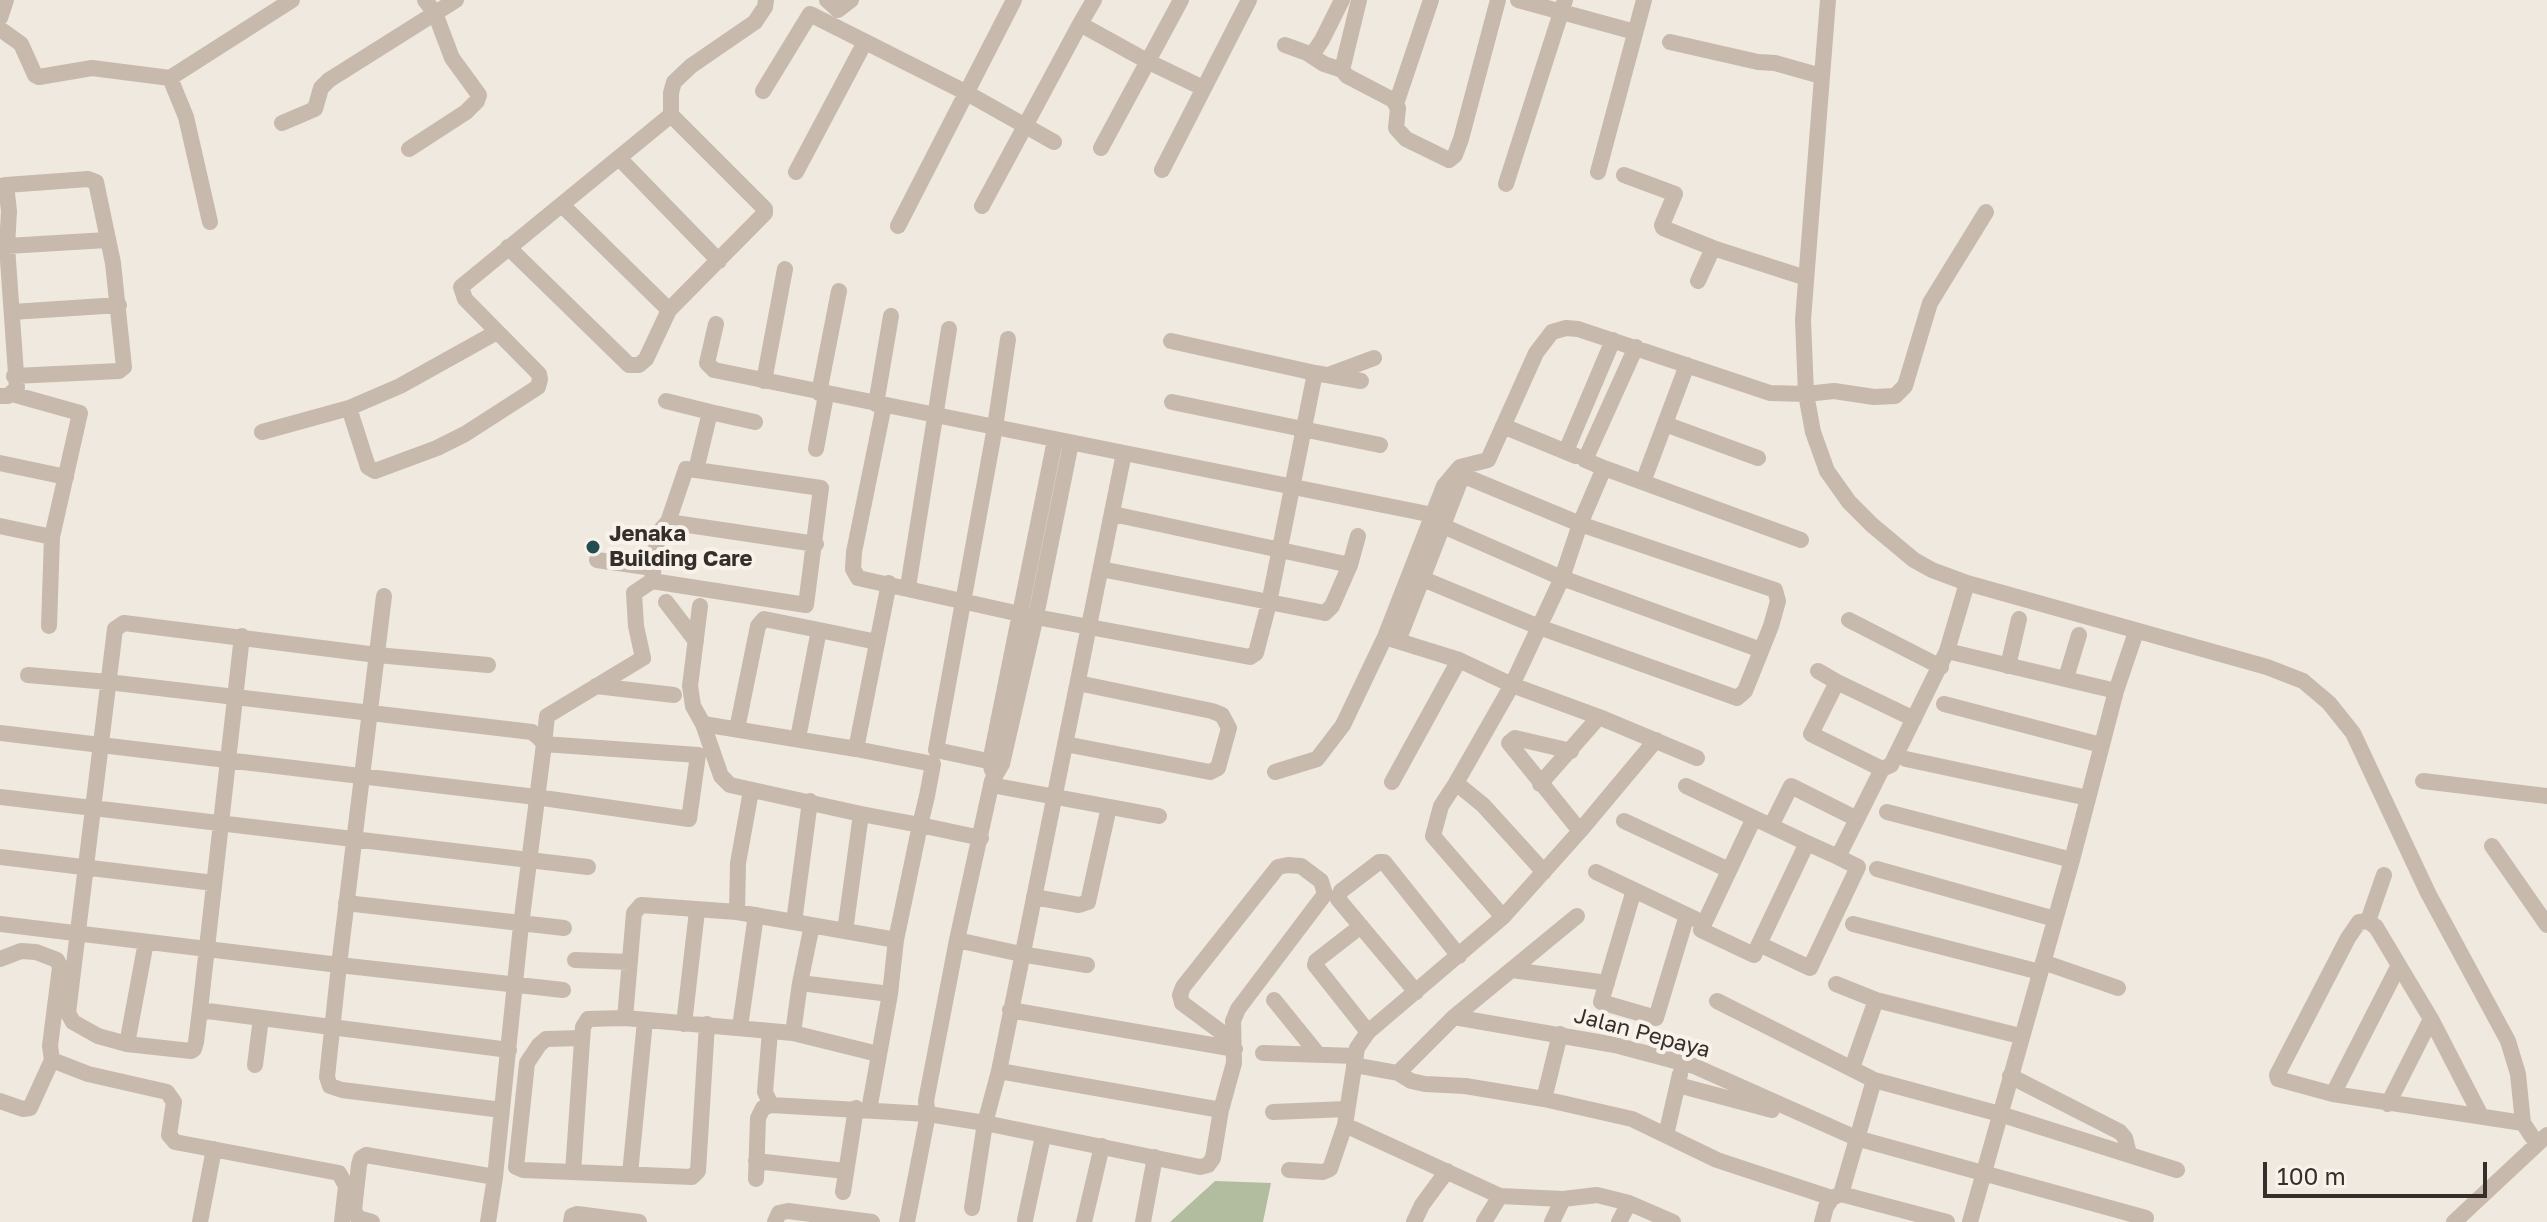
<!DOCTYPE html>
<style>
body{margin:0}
#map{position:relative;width:2547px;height:1222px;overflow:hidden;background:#f0e9df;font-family:"Golos Text",sans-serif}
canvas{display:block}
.scale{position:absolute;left:2263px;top:1162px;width:224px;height:36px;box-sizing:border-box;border:4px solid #362e2a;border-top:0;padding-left:10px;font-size:24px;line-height:28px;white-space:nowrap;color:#362e2a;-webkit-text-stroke:6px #f8f2eb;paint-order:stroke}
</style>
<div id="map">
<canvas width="2547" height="1222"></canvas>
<div class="scale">100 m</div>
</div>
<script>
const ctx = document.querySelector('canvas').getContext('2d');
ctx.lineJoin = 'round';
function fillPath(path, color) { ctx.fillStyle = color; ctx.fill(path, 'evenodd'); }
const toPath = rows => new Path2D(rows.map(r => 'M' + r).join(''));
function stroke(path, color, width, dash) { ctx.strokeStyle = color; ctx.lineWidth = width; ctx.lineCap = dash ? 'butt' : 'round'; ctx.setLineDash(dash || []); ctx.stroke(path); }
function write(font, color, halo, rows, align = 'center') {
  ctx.font = font + ' "Golos Text",sans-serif'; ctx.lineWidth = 8; ctx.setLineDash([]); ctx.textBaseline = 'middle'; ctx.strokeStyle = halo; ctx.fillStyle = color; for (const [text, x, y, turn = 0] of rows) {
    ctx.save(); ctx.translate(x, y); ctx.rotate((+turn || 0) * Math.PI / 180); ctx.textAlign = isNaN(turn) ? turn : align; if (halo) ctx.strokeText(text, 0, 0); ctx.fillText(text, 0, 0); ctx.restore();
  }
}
fillPath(toPath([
 [1215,1181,1271,1183,1263,1222,1170,1222]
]), '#b2bda0');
stroke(toPath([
 [827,0,838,10,851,0],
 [1094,0,1080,24,1147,61,1203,88],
 [1359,0,1342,70,1347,76,1393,100,1398,108,1396,128,1406,139,1449,160,1455,155,1461,139,1498,0],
 [1518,0,1635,32],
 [1828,0,1803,320,1806,394,1813,432,1827,471,1849,502,1872,525,1914,560,1932,570,1967,583,2267,667,2303,681,2329,703,2353,733,2428,893,2508,1041,2518,1074,2523,1123,2537,1144],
 [0,18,6,0],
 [0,29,21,44,35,75,39,77,92,68,170,78,186,117,210,222],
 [1670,42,1758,62,1775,63,1821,76],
 [1285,45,1307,53,1314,52,1322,40,1342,0],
 [1307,53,1324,64,1342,70],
 [170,78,292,0],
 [763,91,810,14,965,92,1054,142],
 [1396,104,1431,0],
 [282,123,315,109,321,88,329,80,456,0],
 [1101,148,1181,0],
 [409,149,466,112,477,101,479,95,452,58,435,13,425,0],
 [619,158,719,261],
 [1162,170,1249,0],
 [796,172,865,42],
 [1598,172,1644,0],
 [1624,175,1675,194,1662,225,1663,228,1713,248],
 [1506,184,1565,0],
 [6,185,88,179,96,182,113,263,124,367,119,371,14,376],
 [0,186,6,185,9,211,7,246,17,388,8,396,0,396],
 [562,205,669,310,765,213,765,209,671,115],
 [982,206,1080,24],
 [898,226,1014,0],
 [7,246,107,240],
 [508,247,629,365,639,365,646,359,669,310],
 [1698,281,1713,248,1806,278],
 [12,312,119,305],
 [716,324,707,363,714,370,995,427,936,750,1002,764],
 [1008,339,995,427,1433,515],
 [1171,341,1315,373,1361,381],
 [1331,374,1374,358],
 [764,381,785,269],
 [819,393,839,291],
 [12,394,80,413,52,537,49,626],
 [666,401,710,412],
 [1172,402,1380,445],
 [876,404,891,316],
 [884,405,854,552,853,569,858,578,1020,614,1250,657,1256,653,1269,603,1315,373],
 [349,408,400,386,497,332],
 [1665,424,1758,458],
 [1503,426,1576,456],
 [262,432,349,408,368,467,375,471,437,448,465,434,538,387,540,379,539,374,465,299,461,287,671,115,671,93,674,82,691,66,755,22,765,7,766,0],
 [816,449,826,395],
 [1566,451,1613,340],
 [0,463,66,477],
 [1604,468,1801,540],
 [1643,482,1687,365],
 [1113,514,1350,565],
 [668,522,816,544],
 [0,526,52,537],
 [1443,526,1562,578,1761,650],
 [597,560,653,568],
 [1101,569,1325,613,1332,606,1350,565,1358,536],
 [1423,579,1539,627,1737,698,1745,691,1771,626,1778,601,1775,590,1580,524,1462,475],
 [652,581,806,605,821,488,696,470],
 [1967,583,1947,651,2116,691],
 [908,587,949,329],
 [384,596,339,965,563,990],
 [666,602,696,641],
 [700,606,690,686,693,706,703,724,856,749,889,583],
 [1849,620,1941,667],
 [819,630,877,642],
 [242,636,200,1010,509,1050],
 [1385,637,1459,660,1512,685,1599,717,1697,758],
 [1398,641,1466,466],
 [2008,666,2019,619],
 [1818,671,1837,682],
 [28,675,108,682,532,732,539,738,544,744,521,925,495,1177,488,1222],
 [2066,678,2079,635],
 [596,686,674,695],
 [1944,704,2101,745],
 [703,724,721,776,730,785,861,814],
 [737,729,758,626,764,619,819,630,798,738],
 [0,733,536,797,689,819,698,755,544,744,547,716,643,658,636,626,634,593,652,581,658,533,668,522,686,469,696,470,710,412,755,422],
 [1656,740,1580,831,1503,917,1368,1032,1357,1048,1345,1125,1500,1196,1563,1199,1597,1195,1629,1203,1673,1222],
 [1065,744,1210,772,1218,768,1229,728,1222,715,1212,711,1078,683],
 [856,749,933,764,927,796,920,825,896,940,845,931,861,814,920,825,981,838],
 [1571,751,1515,738,1509,743,1580,831],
 [1906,759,2088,798],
 [1882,769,1811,734,1837,682,1914,719],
 [992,770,990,762,1055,440],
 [1275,772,1317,759,1343,725,1385,637,1444,486,1460,467,1488,460,1536,353,1552,332,1566,328,1578,329,1770,393,1806,394,1834,391,1874,397,1895,396,1905,386,1930,303,1986,212],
 [2423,781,2547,796],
 [1392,782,1459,660],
 [1456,783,1512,685,1562,578,1580,524,1604,468,1585,460,1636,347],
 [1540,784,1599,717],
 [991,785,1159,816],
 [1686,786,1754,818,1807,843,1838,857,1858,867,1810,968,1759,944,1807,843],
 [0,797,588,867],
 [1887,812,2072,860],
 [1754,818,1701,930,1754,955,1759,944],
 [1624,821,1729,870],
 [1771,826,1791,786,1857,819],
 [2492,846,2547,925],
 [0,857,214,883],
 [1838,857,1882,769,1891,765,1947,651],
 [1877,869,2055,919],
 [1596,872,1695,919],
 [1634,890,1601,1002,1656,1018,1687,915],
 [1034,897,1079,905,1088,902,1109,807],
 [346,903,564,928],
 [737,912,738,863,751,791],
 [1577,916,1454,1017,1398,1073,1411,1081,1425,1084,1465,1086,1544,1099,1632,1119,1717,1160,1832,1198],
 [1503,917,1433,836,1441,806,1456,783,1483,805,1544,872],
 [2368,921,2384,875],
 [794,922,810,801],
 [0,924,339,965,327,1077,330,1086,342,1090,502,1110],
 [1853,924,2040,972],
 [1361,926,1316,961,1315,965,1368,1032],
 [957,940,1021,954,1087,965],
 [0,959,21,951,36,952,57,960,60,967,50,1046,52,1060,88,1074,167,1092,174,1102,169,1135,175,1142,339,1173,346,1186,342,1222],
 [575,960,630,962],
 [2043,962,2118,988],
 [1512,970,1607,983],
 [800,983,812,925],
 [1836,984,1876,1000,2020,1036],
 [1416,992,1338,899,1341,891,1379,862,1384,862,1459,956],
 [1274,1000,1317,1053],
 [1717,1001,1874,1080],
 [200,1010,196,1042,194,1049,191,1051,127,1044,98,1036,73,1022,68,1013,115,629,124,623,377,655,488,665],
 [1010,1010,1235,1049],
 [1454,1017,1615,1045,1694,1066,1856,1138,2146,1218],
 [625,1018,634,913,641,905,737,912,845,931],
 [684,1024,697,911],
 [740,1027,756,915],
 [770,1031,765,1092,771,1105],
 [793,1033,878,1054],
 [582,1038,546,1039,539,1045,527,1063,516,1167,523,1170,692,1177,698,1171,707,1024],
 [127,1044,146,942],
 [1263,1053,1356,1056],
 [255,1065,261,1018],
 [1354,1065,1398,1073],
 [1852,1068,1876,1000],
 [999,1071,1221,1110],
 [2010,1076,2120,1132,2125,1138,2129,1154],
 [1678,1085,1772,1110],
 [2333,1094,2398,967],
 [1544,1099,1560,1034],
 [0,1101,23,1109,30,1108,52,1060],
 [2388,1104,2431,1019],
 [869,1110,890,994],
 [1273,1112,1347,1109],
 [2480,1114,2431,1019,2376,927,2368,921,2359,922,2348,938,2277,1075,2278,1079,2333,1094,2523,1123],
 [1666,1135,1680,1074],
 [756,1161,845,1171],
 [1289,1170,1323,1172,1330,1169,1345,1125],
 [573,1172,583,1027,588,1019,625,1018,793,1033,800,983,890,994,896,940],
 [630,1174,645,1021],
 [756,1179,758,1118,763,1108,771,1105,928,1114,985,1123,1200,1167,1208,1165,1213,1158,1221,1110,1234,1063,1233,1021,1238,1009,1325,894,1321,881,1301,866,1288,865,1278,867,1183,987,1180,995,1182,1003,1232,1040],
 [843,1192,856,1108],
 [1841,1194,1947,1222],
 [972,1208,985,1123,999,1071,1124,453],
 [1025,1220,1043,1136],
 [200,1222,214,1149],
 [372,1222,358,1218,354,1210,359,1165,361,1158,366,1155,495,1177],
 [571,1222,572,1216,577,1214,639,1222],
 [775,1222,779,1213,788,1211,872,1222],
 [907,1222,928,1114,926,1101,957,940,992,781,1002,764,1036,616,1071,443],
 [1084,1222,1102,1146],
 [1143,1222,1155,1157],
 [1414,1222,1422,1205,1447,1171],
 [1484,1222,1500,1196],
 [1552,1222,1563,1199],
 [1619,1222,1629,1203],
 [1822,1222,1826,1207,1832,1198,1841,1194,1874,1080,2000,1114,2177,1170],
 [1970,1222,2072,860,2116,691,2136,632],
 [2454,1222,2547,1135]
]), '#c7b9ac', 16);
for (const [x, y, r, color] of [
 [593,547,8,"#244d52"]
]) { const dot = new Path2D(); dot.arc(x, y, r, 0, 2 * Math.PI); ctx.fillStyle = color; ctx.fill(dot); stroke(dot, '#f8f2eb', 3); }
write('bold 22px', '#362e2a', '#f8f2eb', [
 ["Jenaka",609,534],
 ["Building Care",609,559]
], 'left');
write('22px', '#362e2a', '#f8f2eb', [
 ["Jalan Pepaya",1642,1033,15]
]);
</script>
